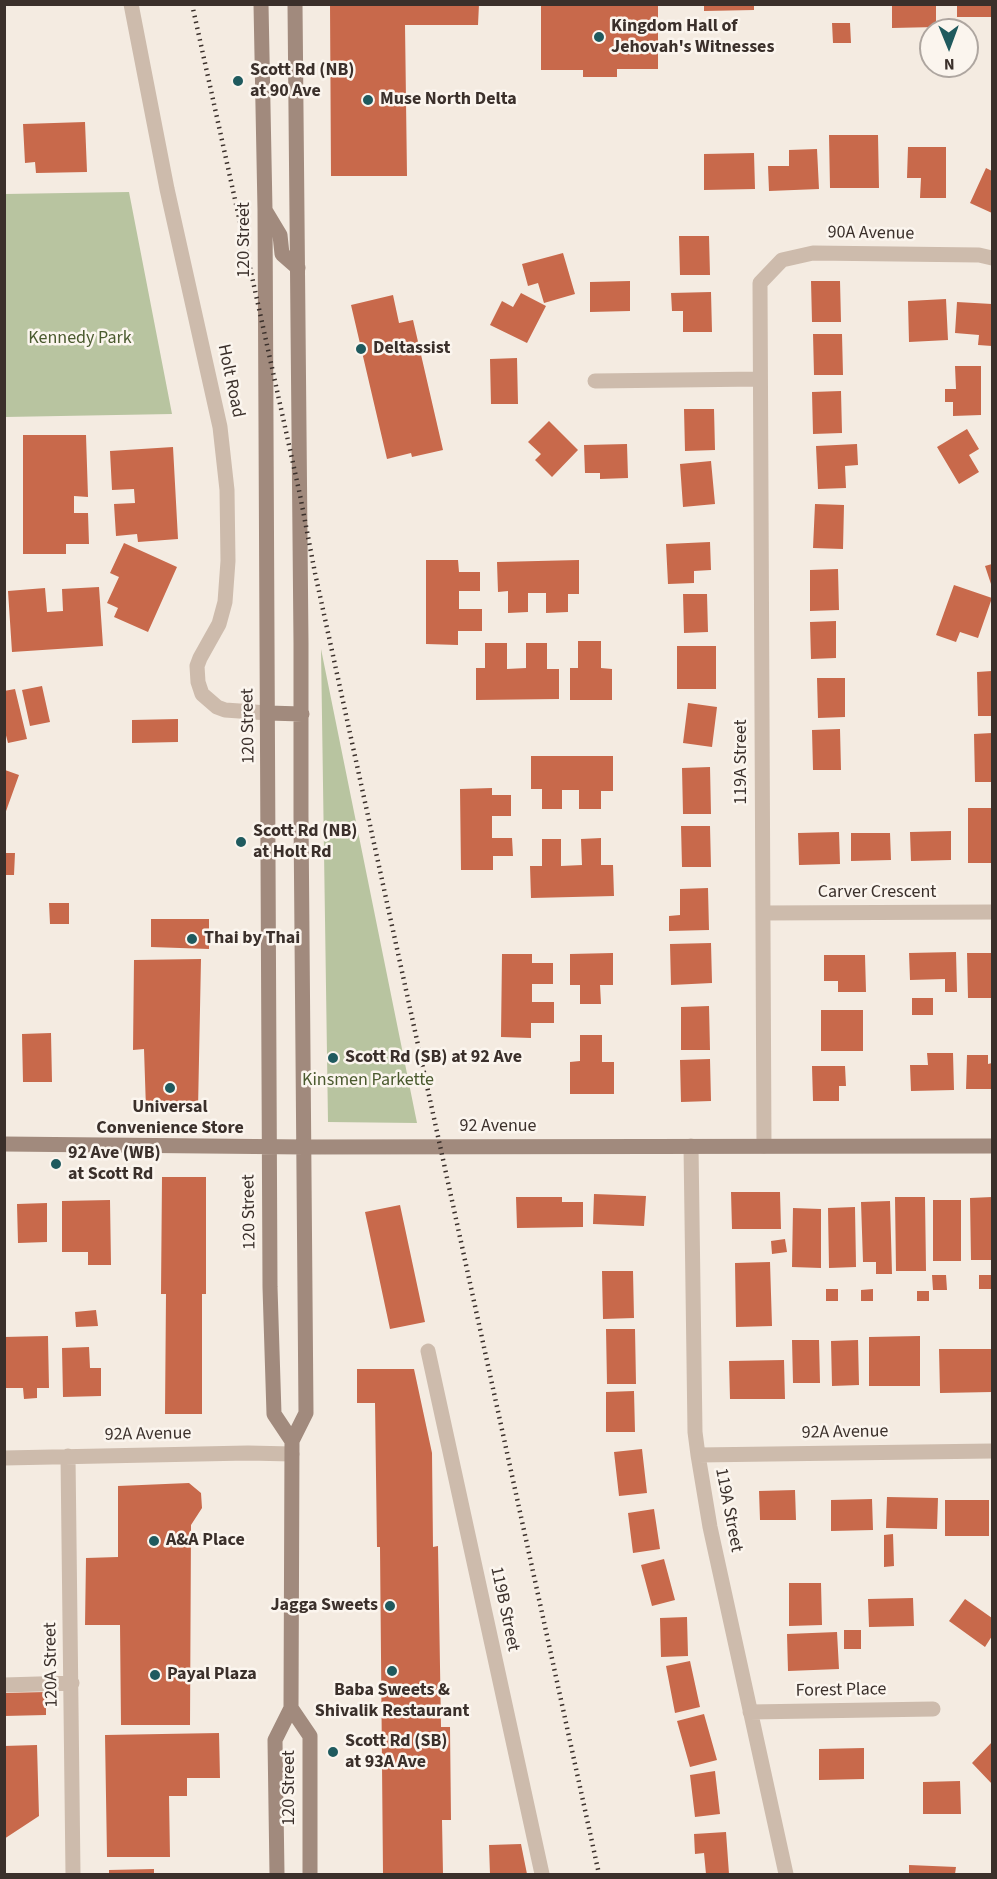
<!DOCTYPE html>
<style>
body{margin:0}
#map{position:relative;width:997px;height:1879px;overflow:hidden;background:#f4ebe1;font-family:"Source Sans 3",sans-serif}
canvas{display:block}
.frame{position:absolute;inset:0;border:6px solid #3b302b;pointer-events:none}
.north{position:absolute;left:919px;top:18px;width:60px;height:60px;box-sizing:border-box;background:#fbf5ee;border:2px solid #aea6a0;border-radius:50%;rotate:179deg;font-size:16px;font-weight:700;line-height:24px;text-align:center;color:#3b302b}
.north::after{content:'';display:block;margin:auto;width:21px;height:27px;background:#1f5a5e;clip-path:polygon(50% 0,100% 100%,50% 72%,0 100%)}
</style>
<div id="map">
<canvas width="997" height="1879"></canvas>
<div class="frame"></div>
<div class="north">N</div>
</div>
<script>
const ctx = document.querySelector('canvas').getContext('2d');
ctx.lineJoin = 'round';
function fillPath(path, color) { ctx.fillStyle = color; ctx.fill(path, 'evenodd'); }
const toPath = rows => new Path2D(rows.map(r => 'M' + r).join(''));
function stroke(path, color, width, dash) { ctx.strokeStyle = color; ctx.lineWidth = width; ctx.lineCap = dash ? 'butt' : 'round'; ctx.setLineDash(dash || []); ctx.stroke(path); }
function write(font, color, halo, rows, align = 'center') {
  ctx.font = font + ' "Source Sans 3",sans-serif'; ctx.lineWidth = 5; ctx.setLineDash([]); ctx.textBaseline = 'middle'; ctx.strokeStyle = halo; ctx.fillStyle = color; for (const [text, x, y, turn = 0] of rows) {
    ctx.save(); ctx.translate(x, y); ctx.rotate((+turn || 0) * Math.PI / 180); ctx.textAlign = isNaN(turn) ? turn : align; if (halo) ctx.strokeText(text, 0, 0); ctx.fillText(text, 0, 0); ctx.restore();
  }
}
fillPath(toPath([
 [129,192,172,414,5,417,5,194],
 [321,649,417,1123,328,1122]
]), '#b8c4a0');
fillPath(toPath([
 [330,4,479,4,478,25,405,25,407,176,331,176],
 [541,4,658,4,658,69,617,69,617,77,583,77,583,70,541,70],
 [704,4,754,4,754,10,704,11],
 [892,4,936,4,936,27,892,28],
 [957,4,992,4,992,17,957,17],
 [832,23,850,23,851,43,833,43],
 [85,122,87,172,36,173,35,162,25,163,23,124],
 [829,135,878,135,879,188,830,188],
 [908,147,946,147,946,198,920,198,921,178,907,178],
 [817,149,819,189,769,191,768,166,789,166,789,150],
 [754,153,755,189,704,190,704,154],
 [986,168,992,171,992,213,970,203],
 [679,236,709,236,710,275,680,275],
 [563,253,575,294,544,303,538,283,528,286,522,264],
 [630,281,630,311,590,312,590,282],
 [811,281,840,281,841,322,812,322],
 [711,292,712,332,683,332,683,311,672,311,671,293],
 [521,293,546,306,527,343,490,325,502,301,513,307],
 [393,295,399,323,413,320,443,450,412,457,411,453,387,459,351,305],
 [946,299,948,340,909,342,908,301],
 [957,302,992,304,992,346,978,345,979,335,955,333],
 [813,334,842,334,843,375,814,375],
 [517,358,518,404,491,404,490,359],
 [955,366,981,366,981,415,953,416,953,402,945,402,945,389,956,389],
 [841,391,842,433,813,434,812,392],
 [684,409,714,409,715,450,685,451],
 [549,421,578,450,552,477,535,460,541,454,528,442],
 [967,429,979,449,969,455,979,472,959,484,937,447],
 [23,435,86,435,88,497,74,496,74,513,88,513,89,544,66,544,66,554,23,554],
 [627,444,628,478,600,479,600,473,585,473,584,445],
 [857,444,858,465,845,466,846,488,818,489,816,446],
 [173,447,178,539,138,542,137,534,116,536,114,504,135,503,134,489,112,490,110,451],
 [711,461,715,504,683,507,680,464],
 [815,504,844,505,843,549,813,548],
 [710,542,711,570,694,571,694,583,668,584,666,544],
 [124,543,177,567,148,632,114,617,118,608,107,603,119,577,110,573],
 [426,560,458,560,459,572,480,572,480,591,459,591,459,609,482,609,482,631,458,631,458,645,426,644],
 [579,560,579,594,568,594,568,612,546,613,546,593,528,593,528,612,508,613,508,591,498,592,497,562],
 [992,564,992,587,985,566],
 [838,569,839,610,810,611,810,570],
 [954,585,992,598,978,638,960,632,956,642,936,635],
 [99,587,103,646,12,652,8,591,45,588,47,612,63,611,62,589],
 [683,594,707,594,708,632,684,633],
 [836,621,836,658,811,659,810,622],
 [578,641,601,641,601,668,612,669,612,700,570,700,570,668,578,668],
 [485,643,507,643,507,669,526,668,526,643,547,643,547,669,559,669,559,699,476,700,476,668,485,668],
 [677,646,716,646,716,689,677,689],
 [992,671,992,716,978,716,977,672],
 [817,678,845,678,845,717,818,718],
 [42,686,50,722,30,726,22,690],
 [15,689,27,739,8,743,4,728,4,691],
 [688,703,717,707,712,747,683,743],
 [178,719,178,742,132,743,132,720],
 [840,729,841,770,813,770,812,730],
 [992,733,992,782,975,782,974,734],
 [531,756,613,756,613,791,601,791,601,809,579,809,579,790,562,790,562,809,542,809,542,789,531,789],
 [710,767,711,814,683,814,682,768],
 [5,770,19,775,5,814],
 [492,788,492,795,511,795,511,816,492,816,492,838,512,838,513,856,493,856,493,870,461,870,460,789],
 [968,808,992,808,992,863,968,863],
 [681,826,710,826,711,867,682,867],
 [951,831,951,860,911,861,910,832],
 [839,832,840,864,799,865,798,833],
 [851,833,890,833,891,860,851,861],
 [601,838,601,865,613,865,614,896,531,898,530,866,542,866,542,839,561,839,561,866,582,865,581,839],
 [4,853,15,853,14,875,4,875],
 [708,888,709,930,669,931,669,916,680,915,680,889],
 [49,903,69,903,69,924,50,924],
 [151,919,209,919,209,949,151,947],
 [711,943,712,983,671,985,670,944],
 [956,952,957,992,945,992,945,979,910,980,909,953],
 [613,953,613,985,600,985,601,1004,580,1004,580,985,570,985,570,954],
 [967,953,992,953,991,998,968,998],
 [502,954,532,954,532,963,553,963,553,984,532,984,532,1002,554,1002,554,1023,531,1023,531,1038,501,1037],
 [824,955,865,955,866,992,838,992,838,981,824,981],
 [201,959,198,1109,146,1109,144,1049,133,1050,134,960],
 [912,998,933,998,933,1015,912,1015],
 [709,1006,710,1050,681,1050,681,1007],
 [821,1010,863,1010,863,1051,821,1051],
 [51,1033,52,1082,23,1082,22,1034],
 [580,1035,602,1035,602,1062,614,1062,614,1094,570,1094,570,1062,580,1061],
 [927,1053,953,1053,954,1090,911,1091,910,1065,928,1065],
 [967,1055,988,1055,988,1064,992,1063,992,1089,966,1089],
 [710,1059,711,1101,681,1102,680,1060],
 [812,1066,845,1066,846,1086,839,1086,839,1101,813,1101],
 [162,1177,206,1177,206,1294,202,1294,202,1414,165,1414,166,1294,161,1294],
 [731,1192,780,1192,781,1229,732,1229],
 [594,1194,646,1196,644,1226,593,1224],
 [516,1197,562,1197,562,1202,583,1202,583,1227,517,1228],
 [895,1197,925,1197,926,1271,896,1271],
 [992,1197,992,1260,971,1260,970,1198],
 [110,1200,111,1265,88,1265,88,1252,62,1252,62,1201],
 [933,1200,961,1200,961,1261,933,1261],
 [890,1201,892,1274,876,1274,876,1262,863,1262,861,1202],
 [47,1203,47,1242,18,1243,17,1204],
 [400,1205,425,1322,390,1329,365,1212],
 [855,1207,856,1267,829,1268,828,1208],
 [793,1208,821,1209,821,1268,792,1267],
 [785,1239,787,1252,772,1254,771,1241],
 [770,1262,772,1326,736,1327,735,1263],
 [602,1271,633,1271,634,1318,603,1319],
 [932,1275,946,1275,947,1290,933,1290],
 [979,1275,992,1275,992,1289,979,1289],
 [826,1289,838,1289,838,1301,826,1301],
 [873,1289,873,1301,861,1301,861,1290],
 [917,1291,929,1291,929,1301,917,1301],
 [96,1310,98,1326,76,1327,75,1312],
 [606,1329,635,1329,636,1384,607,1384],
 [48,1336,49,1388,37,1388,37,1398,24,1399,23,1388,4,1388,4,1337],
 [920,1336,920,1386,869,1386,869,1337],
 [792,1340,819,1340,820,1383,793,1383],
 [858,1340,859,1385,832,1386,831,1341],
 [89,1347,90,1368,101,1368,101,1396,63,1397,62,1348],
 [939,1349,992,1349,992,1392,940,1393],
 [784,1360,785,1399,730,1399,729,1361],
 [357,1369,414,1369,432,1453,433,1547,438,1546,441,1727,450,1727,451,1820,442,1820,443,1874,383,1874,380,1547,377,1547,375,1403,357,1403],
 [634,1391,635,1432,606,1432,606,1392],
 [642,1449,647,1493,619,1496,614,1452],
 [189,1483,201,1493,202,1508,191,1525,190,1725,121,1725,120,1625,85,1625,86,1558,118,1557,118,1486],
 [795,1490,796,1520,760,1520,759,1491],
 [887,1497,938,1498,937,1529,886,1528],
 [872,1499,873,1530,831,1531,831,1500],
 [945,1500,989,1500,989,1536,945,1536],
 [654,1509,660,1549,633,1553,628,1513],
 [893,1534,894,1566,884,1567,884,1535],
 [664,1559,675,1600,652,1606,641,1565],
 [789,1583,821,1583,822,1625,789,1626],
 [913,1598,914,1626,869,1627,868,1599],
 [965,1599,992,1618,992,1636,985,1647,949,1621],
 [687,1617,688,1656,661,1657,660,1618],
 [844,1630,861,1630,861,1649,844,1649],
 [837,1632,839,1669,788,1671,787,1634],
 [690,1661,700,1707,675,1713,666,1666],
 [46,1692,46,1715,4,1716,4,1693],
 [704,1714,717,1760,690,1767,677,1721],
 [219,1733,220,1778,187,1778,187,1796,169,1796,170,1857,107,1857,105,1735],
 [992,1742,992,1784,972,1763],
 [37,1745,39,1816,4,1839,4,1746],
 [864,1748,864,1779,819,1780,819,1749],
 [715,1771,720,1814,695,1817,690,1775],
 [960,1781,961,1814,923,1814,923,1782],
 [726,1832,729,1874,706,1874,704,1853,695,1854,694,1834],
 [521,1844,527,1874,490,1874,489,1845],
 [909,1865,956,1867,955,1874,909,1874],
 [154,1869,154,1874,109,1874,109,1870]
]), '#c8694b');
stroke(toPath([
 [131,4,167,189,220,427,227,490,228,561,225,602,219,624,200,658,197,666,198,682,202,694,217,707,225,710,268,713],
 [595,381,760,379],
 [763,913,992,912],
 [691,1146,695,1432,698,1455,710,1527,786,1874],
 [764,1146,760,283,782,260,813,253,979,255,992,258],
 [428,1351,542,1874],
 [698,1455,992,1451],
 [68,1456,73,1874],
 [4,1458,248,1453,292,1454],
 [4,1685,72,1683],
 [750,1712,933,1709]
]), '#cdbbac', 15);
stroke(toPath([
 [261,4,265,210,270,1287,274,1414,292,1441],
 [265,210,280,235,282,254,298,268],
 [268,713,302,714],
 [4,1144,305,1147,992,1146],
 [291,1708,310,1736,310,1874],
 [277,1874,275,1740,291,1708,292,1441,306,1413,301,817,301,643,295,4]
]), '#a18a7d', 15);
stroke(toPath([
 [192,4,300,495,315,573,599,1874]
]), '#3b302b', 4.5, [1.5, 4.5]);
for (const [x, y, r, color] of [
 [599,37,6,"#1f5a5e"],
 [238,81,6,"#1f5a5e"],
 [368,100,6,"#1f5a5e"],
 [361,349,6,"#1f5a5e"],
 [241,842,6,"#1f5a5e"],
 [192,939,6,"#1f5a5e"],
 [333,1058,6,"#1f5a5e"],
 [170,1088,6,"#1f5a5e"],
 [56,1164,6,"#1f5a5e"],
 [154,1541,6,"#1f5a5e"],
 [390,1606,6,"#1f5a5e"],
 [392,1671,6,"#1f5a5e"],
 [155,1675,6,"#1f5a5e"],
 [333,1752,6,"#1f5a5e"]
]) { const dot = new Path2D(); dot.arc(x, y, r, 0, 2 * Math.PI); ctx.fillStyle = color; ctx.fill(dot); stroke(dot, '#fbf5ee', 2); }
write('bold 18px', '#3b302b', '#fbf5ee', [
 ["Kingdom Hall of",611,27],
 ["Jehovah's Witnesses",611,48],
 ["Scott Rd (NB)",250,71],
 ["at 90 Ave",250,92],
 ["Muse North Delta",380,100],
 ["Deltassist",373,349],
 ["Scott Rd (NB)",253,832],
 ["at Holt Rd",253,853],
 ["Thai by Thai",204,939],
 ["Scott Rd (SB) at 92 Ave",345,1058],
 ["Universal",170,1108,"center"],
 ["Convenience Store",170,1129,"center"],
 ["92 Ave (WB)",68,1154],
 ["at Scott Rd",68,1175],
 ["A&A Place",166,1541],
 ["Jagga Sweets",378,1606,"right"],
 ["Payal Plaza",167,1675],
 ["Baba Sweets &",392,1691,"center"],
 ["Shivalik Restaurant",392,1712,"center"],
 ["Scott Rd (SB)",345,1742],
 ["at 93A Ave",345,1763]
], 'left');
write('18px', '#3b302b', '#fbf5ee', [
 ["90A Avenue",871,234,1],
 ["120 Street",245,240,-90],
 ["Holt Road",230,381,78],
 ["120 Street",249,726,-91],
 ["119A Street",742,762,-90],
 ["Carver Crescent",877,893],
 ["92 Avenue",498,1127],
 ["120 Street",250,1212,-91],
 ["92A Avenue",845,1433,-1],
 ["92A Avenue",148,1435,-1],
 ["119A Street",728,1510,79],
 ["119B Street",504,1609,78],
 ["120A Street",52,1665,-91],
 ["Forest Place",841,1691,-1],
 ["120 Street",290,1788,-90]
]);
write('18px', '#4a5a2e', '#fbf5ee', [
 ["Kennedy Park",80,339],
 ["Kinsmen Parkette",368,1081]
]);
</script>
